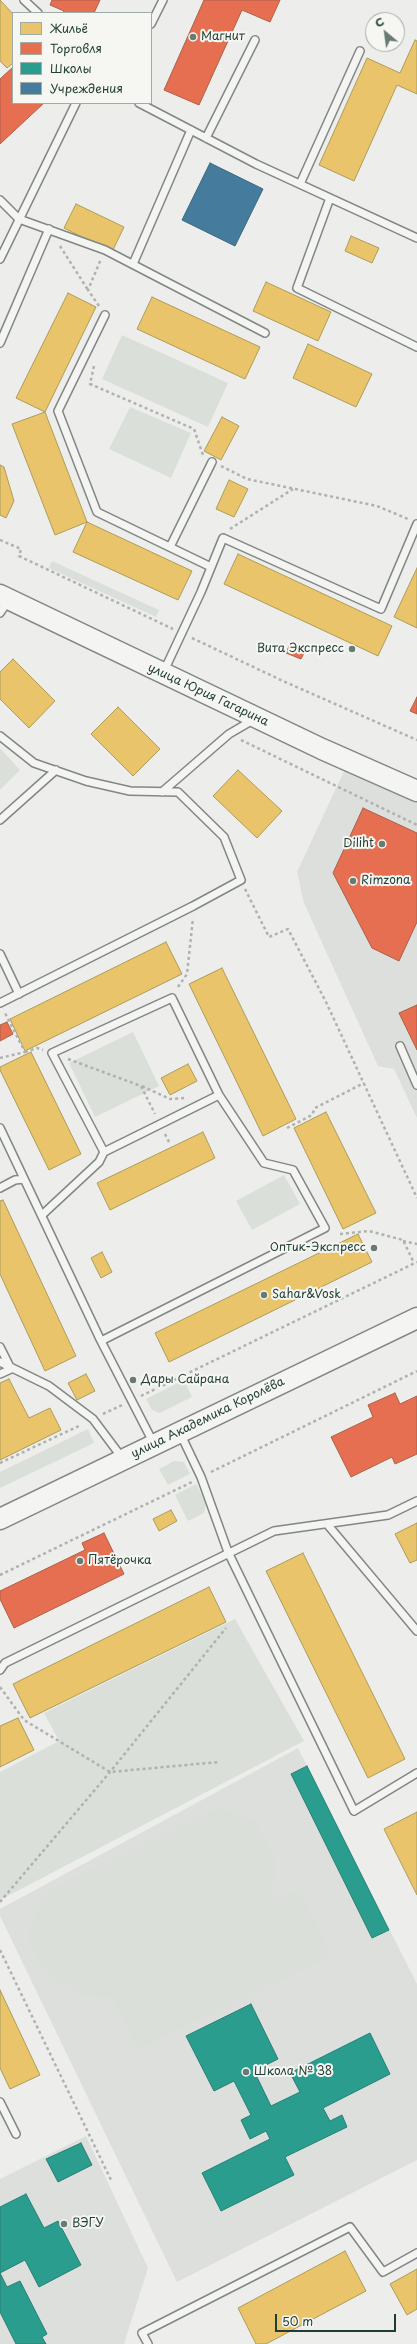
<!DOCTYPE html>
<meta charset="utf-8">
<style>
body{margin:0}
#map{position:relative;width:417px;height:2344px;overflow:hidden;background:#edeeeb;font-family:"Playpen Sans",sans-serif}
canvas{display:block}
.legend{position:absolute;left:12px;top:12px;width:140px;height:92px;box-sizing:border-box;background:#f6f6f2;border:1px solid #a0aca6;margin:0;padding:5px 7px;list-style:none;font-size:12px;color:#1f3d34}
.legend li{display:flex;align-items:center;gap:8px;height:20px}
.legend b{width:20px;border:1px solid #a0aca6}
.north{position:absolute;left:365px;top:12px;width:40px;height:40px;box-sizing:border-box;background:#f6f6f2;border:1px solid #a0aca6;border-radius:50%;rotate:331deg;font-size:11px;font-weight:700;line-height:16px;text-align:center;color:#1f3d34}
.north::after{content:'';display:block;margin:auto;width:14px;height:18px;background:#677b74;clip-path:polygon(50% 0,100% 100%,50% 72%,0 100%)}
.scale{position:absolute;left:275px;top:2314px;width:121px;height:18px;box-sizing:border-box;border:2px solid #1f3d34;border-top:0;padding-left:5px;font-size:12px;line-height:14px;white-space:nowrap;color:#1f3d34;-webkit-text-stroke:3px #f6f6f2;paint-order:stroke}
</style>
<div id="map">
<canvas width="417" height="2344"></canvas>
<ul class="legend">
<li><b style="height:11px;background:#e9c46a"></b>Жильё</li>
<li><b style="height:11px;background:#e76f51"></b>Торговля</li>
<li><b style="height:11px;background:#2a9d8f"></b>Школы</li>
<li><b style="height:11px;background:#457b9d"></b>Учреждения</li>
</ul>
<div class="north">С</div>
<div class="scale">50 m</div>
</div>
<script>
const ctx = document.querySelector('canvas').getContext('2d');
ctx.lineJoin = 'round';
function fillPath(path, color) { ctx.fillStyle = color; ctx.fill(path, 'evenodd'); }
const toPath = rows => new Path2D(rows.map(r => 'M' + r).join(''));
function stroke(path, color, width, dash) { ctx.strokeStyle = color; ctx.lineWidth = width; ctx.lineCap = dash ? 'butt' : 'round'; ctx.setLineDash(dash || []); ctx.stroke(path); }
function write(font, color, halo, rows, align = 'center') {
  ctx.font = font + ' "Playpen Sans",sans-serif'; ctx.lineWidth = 4; ctx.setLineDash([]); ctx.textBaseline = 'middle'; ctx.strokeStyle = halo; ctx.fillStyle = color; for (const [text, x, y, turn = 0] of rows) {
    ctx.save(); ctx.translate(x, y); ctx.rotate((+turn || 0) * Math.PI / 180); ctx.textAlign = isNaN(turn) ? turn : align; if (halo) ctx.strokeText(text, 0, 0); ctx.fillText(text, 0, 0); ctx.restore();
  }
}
fillPath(toPath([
 [345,769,417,803,417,1118,394,1069,378,1066,304,903,297,872],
 [298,1748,417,1984,417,2160,177,2282,0,1916,0,1909],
 [86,2136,148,2268,124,2344,0,2344,0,2179]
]), '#dcdfdb');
fillPath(toPath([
 [122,335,228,383,208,427,102,379],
 [130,407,191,433,171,478,109,449],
 [52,561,159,610,156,617,49,568],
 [0,748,20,770,0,790],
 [133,1032,159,1086,95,1117,69,1063],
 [284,1175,300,1204,252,1230,236,1201],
 [184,1380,192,1397,160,1413,152,1410,146,1399],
 [88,1429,94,1443,0,1488,0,1472],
 [174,1461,184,1462,190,1474,168,1485,159,1469],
 [196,1484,206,1503,204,1513,188,1521,175,1495],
 [235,1619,304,1741,0,1900,0,1772,59,1741,44,1713],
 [219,1808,254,1821,275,1860,272,1901,298,1890,333,1955,137,2049,111,1997,80,1994,48,1974,28,1939,44,1893]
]), '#dadfda');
const homes = toPath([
 [0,0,13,14,13,63,7,68,0,61,0,0],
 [415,40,417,41,417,94,397,85,354,181,319,165,367,58,400,73,415,40],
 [76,204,124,227,112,252,64,228,76,204],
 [351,236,379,248,372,263,345,251,351,236],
 [266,282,331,312,318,341,253,311,266,282],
 [68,293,96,307,45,412,16,398,68,293],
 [152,297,260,347,245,379,137,329,152,297],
 [308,344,372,374,356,407,293,378,308,344],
 [45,412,87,522,55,535,12,424,45,412],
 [222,417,239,426,221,460,204,451,222,417],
 [0,465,4,467,14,501,6,518,0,515,0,465],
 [229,480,248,489,234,517,216,509,229,480],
 [87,522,192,571,178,600,73,552,87,522],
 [238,554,392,626,378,656,224,584,238,554],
 [417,568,417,628,394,617,417,568],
 [13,659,55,701,29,728,0,699,0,672,13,659],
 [118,707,160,749,133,776,91,734,118,707],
 [238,770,282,811,257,838,213,796,238,770],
 [166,942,182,974,25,1051,10,1019,166,942],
 [222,968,296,1119,263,1136,189,984,222,968],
 [31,1052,81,1154,49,1170,0,1070,0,1067,31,1052],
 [188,1064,197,1081,170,1095,161,1078,188,1064],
 [326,1112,376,1213,343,1229,294,1128,326,1112],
 [203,1132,215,1158,110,1210,97,1183,203,1132],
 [3,1200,76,1356,45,1371,0,1274,0,1201,3,1200],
 [358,1234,372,1262,169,1362,155,1333,358,1234],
 [102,1252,112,1272,101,1278,91,1258,102,1252],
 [86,1374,95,1391,77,1400,68,1383,86,1374],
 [9,1379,29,1418,50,1408,61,1430,0,1460,0,1383,9,1379],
 [171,1510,177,1521,159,1531,153,1519,171,1510],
 [417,1523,417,1560,410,1563,395,1534,417,1523],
 [303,1553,405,1759,368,1778,266,1571,303,1553],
 [209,1587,226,1622,30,1718,13,1684,209,1587],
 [18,1718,34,1750,0,1767,0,1726,18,1718],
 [417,1812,417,1895,384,1829,417,1812],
 [0,1990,40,2075,10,2089,0,2068,0,1990],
 [345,2251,366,2291,266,2344,256,2344,238,2308,345,2251],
 [417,2269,417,2309,407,2315,390,2284,417,2269]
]);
fillPath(homes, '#e9c46a');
stroke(homes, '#ac9c5a', 1);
const shops = toPath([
 [52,0,100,0,94,13,63,13,64,11,50,5,52,0],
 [204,0,280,0,270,22,242,10,199,105,164,90,204,0],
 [13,67,13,103,44,103,0,144,0,79,13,67],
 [290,644,305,651,301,659,286,653,290,644],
 [417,697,417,714,410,711,417,697],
 [363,808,417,833,417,922,399,961,372,948,333,873,363,808],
 [417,1005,417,1050,399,1013,417,1005],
 [7,1022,13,1034,0,1041,0,1025,7,1022],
 [395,1393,400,1404,417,1396,417,1454,395,1464,392,1457,351,1477,331,1437,373,1417,368,1405,395,1393],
 [104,1533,124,1574,14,1628,0,1599,0,1591,85,1550,82,1543,104,1533]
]);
fillPath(shops, '#e76f51');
stroke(shops, '#ab6048', 1);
const schools = toPath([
 [307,1766,389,1930,372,1938,291,1774,307,1766],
 [251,2004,278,2059,254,2071,271,2106,300,2092,290,2073,370,2033,390,2074,323,2108,330,2121,342,2115,347,2127,285,2157,294,2175,221,2211,202,2173,270,2139,266,2131,250,2139,241,2120,251,2115,234,2081,214,2091,186,2036,251,2004],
 [81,2143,92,2165,58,2182,46,2159,81,2143],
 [26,2194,44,2228,58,2221,81,2265,39,2287,25,2260,0,2273,7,2287,20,2281,47,2334,42,2337,46,2344,16,2344,0,2312,0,2207,26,2194]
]);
fillPath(schools, '#2a9d8f');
stroke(schools, '#278074', 1);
const public = toPath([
 [210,163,263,189,235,246,182,220,210,163]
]);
fillPath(public, '#457b9d');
stroke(public, '#3a687e', 1);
const lane = toPath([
 [24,0,38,13],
 [151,24,163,0],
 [139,103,256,164,417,238],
 [206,138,255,40],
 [300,184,360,51],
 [330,198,297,288,417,347],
 [0,200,19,219,105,250,265,333],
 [0,259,76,103],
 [133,264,191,130],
 [105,315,58,411,97,512,211,567],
 [0,343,49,229],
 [170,547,212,462],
 [0,613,8,601],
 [164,671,201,592,223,538,381,609,417,524],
 [0,736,34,763,86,781,130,791,178,792,224,837,241,880,193,906,0,1003],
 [162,792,229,734,253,720],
 [0,820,56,770],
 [0,954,19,994],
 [400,1046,417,1085],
 [0,1128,101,1341,154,1444],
 [104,1152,52,1053,172,998,219,1095],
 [0,1188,15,1180,24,1179],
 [42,1215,99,1162,104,1152,219,1095,264,1163,293,1170,325,1228,101,1341],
 [0,1347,11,1369,0,1374],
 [0,1362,49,1386,93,1419,123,1459],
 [180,1433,201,1477,228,1552,354,1811,417,1773],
 [327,1524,417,1631],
 [0,1670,5,1663,274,1531,388,1515,417,1501],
 [0,2102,16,2134],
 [148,2344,142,2333,350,2227,383,2272,417,2253]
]);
const secondary = toPath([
 [0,595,322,749,417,791],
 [0,1519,417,1318]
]);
stroke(lane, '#818784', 10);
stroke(secondary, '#818784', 23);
stroke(toPath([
 [60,246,88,290],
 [99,306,88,290,101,259],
 [94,366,90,384,194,429,203,455],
 [221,466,247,479,377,506,408,519],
 [230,529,293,489],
 [0,540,21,549,19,556,173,629],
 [192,638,283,681,417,740],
 [241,740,417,825],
 [245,889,269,937,288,929,326,1002,417,1198],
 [178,987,187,974,193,918],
 [25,1052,37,1048,43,1050],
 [0,1058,25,1052,5,1013],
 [68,1059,141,1086,155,1114],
 [142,1086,170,1099,186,1098],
 [287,1128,312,1115,315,1108,364,1083],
 [165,1134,169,1142],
 [340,1234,369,1231,403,1240,414,1263],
 [403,1241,417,1244],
 [141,1396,417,1262],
 [103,1414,122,1405],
 [0,1463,81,1425],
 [211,1472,417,1371],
 [0,1575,192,1482],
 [0,1687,24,1720,110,1772,219,1762],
 [0,1902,110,1772,226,1628],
 [0,1950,112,2182]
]), '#afb2b0', 2.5, [3, 3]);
stroke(lane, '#f4f4f2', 7);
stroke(secondary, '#f4f4f2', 20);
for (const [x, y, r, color] of [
 [193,37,4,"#677b74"],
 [352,649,4,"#677b74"],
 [382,844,4,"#677b74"],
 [353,881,4,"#677b74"],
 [374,1248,4,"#677b74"],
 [264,1295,4,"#677b74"],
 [133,1380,4,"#677b74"],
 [80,1561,4,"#677b74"],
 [246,2072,4,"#677b74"],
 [64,2224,4,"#677b74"]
]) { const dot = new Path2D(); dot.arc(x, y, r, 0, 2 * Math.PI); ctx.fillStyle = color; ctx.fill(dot); stroke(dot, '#f6f6f2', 1.5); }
write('12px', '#1f3d34', '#f6f6f2', [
 ["Магнит",201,37],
 ["Вита Экспресс",344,649,"right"],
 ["Diliht",374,844,"right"],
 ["Rimzona",361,881],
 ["Оптик-Экспресс",366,1248,"right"],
 ["Sahar&Vosk",272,1295],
 ["Дары Сайрана",141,1380],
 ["Пятёрочка",88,1561],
 ["Школа № 38",254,2072],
 ["ВЭГУ",72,2224]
], 'left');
write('12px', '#1f3d34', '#f6f6f2', [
 ["улица Юрия Гагарина",208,695,25],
 ["улица Академика Королёва",208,1418,-26]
]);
</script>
